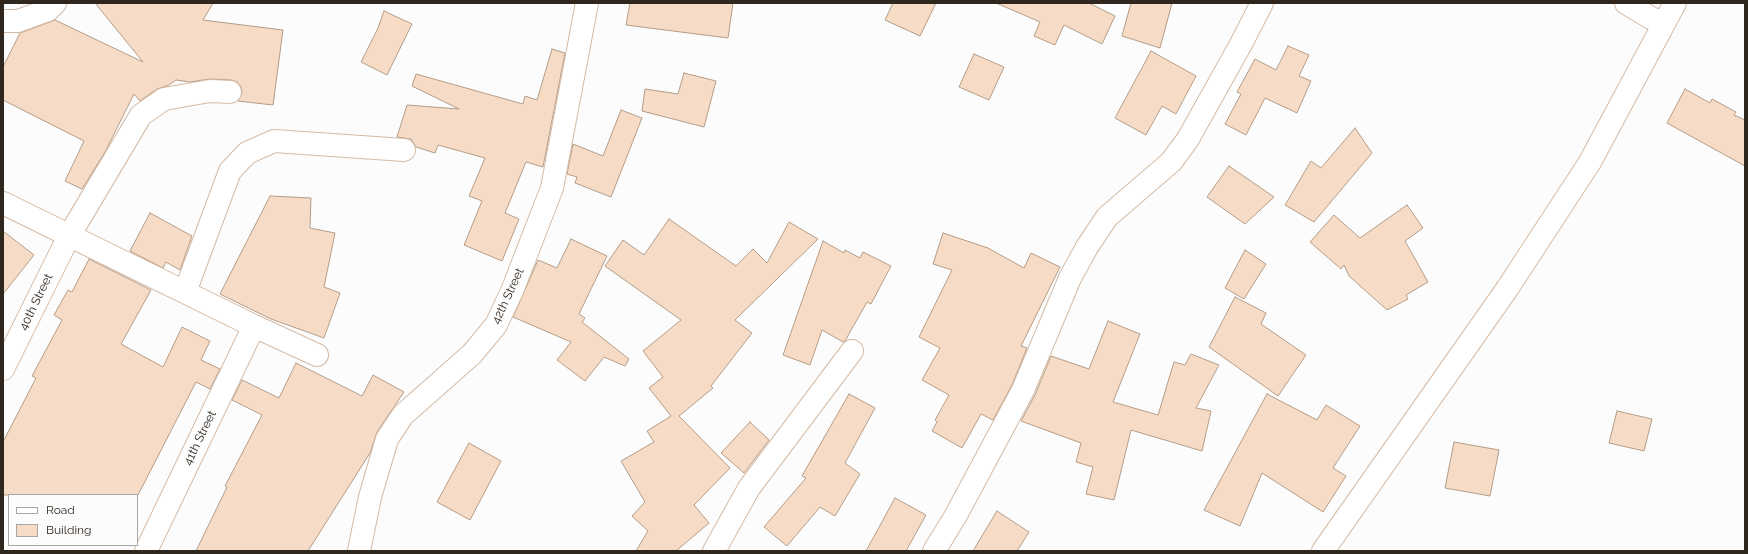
<!DOCTYPE html>
<style>
body{margin:0}
#map{position:relative;width:1748px;height:554px;overflow:hidden;background:#fcfcfc;font-family:Raleway,sans-serif}
canvas{display:block}
.frame{position:absolute;inset:0;border:4px solid #2f261e;pointer-events:none}
.legend{position:absolute;left:8px;top:494px;width:130px;height:52px;box-sizing:border-box;background:#fcfcfc;border:1px solid #aaa6a3;margin:0;padding:5px 7px;list-style:none;font-size:12px;color:#2f261e}
.legend li{display:flex;align-items:center;gap:8px;height:20px}
.legend b{width:20px;border:1px solid #aaa6a3}
</style>
<div id="map">
<canvas width="1748" height="554"></canvas>
<div class="frame"></div>
<ul class="legend">
<li><b style="height:5px;background:#fff"></b>Road</li>
<li><b style="height:11px;background:#f6dcc6"></b>Building</li>
</ul>
</div>
<script>
const ctx = document.querySelector('canvas').getContext('2d');
ctx.lineJoin = 'round';
function fillPath(path, color) { ctx.fillStyle = color; ctx.fill(path, 'evenodd'); }
const toPath = rows => new Path2D(rows.map(r => 'M' + r).join(''));
function stroke(path, color, width, dash) { ctx.strokeStyle = color; ctx.lineWidth = width; ctx.lineCap = dash ? 'butt' : 'round'; ctx.setLineDash(dash || []); ctx.stroke(path); }
function write(font, color, halo, rows, align = 'center') {
  ctx.font = font + ' Raleway,sans-serif'; ctx.lineWidth = 3; ctx.setLineDash([]); ctx.textBaseline = 'middle'; ctx.strokeStyle = halo; ctx.fillStyle = color; for (const [text, x, y, turn = 0] of rows) {
    ctx.save(); ctx.translate(x, y); ctx.rotate((+turn || 0) * Math.PI / 180); ctx.textAlign = isNaN(turn) ? turn : align; if (halo) ctx.strokeText(text, 0, 0); ctx.fillText(text, 0, 0); ctx.restore();
  }
}
const building = toPath([
 [95,3,213,3,203,20,283,30,273,105,238,101,242,93,241,87,237,82,231,80,210,79,190,82,176,80,169,85,157,89,140,101,134,94,105,152,82,189,65,181,84,141,3,100,3,67,20,33,55,20,143,62,95,3],
 [630,3,733,3,728,38,626,25,630,3],
 [893,3,936,3,920,36,885,20,893,3],
 [996,3,1089,3,1115,16,1102,44,1064,25,1055,45,1034,36,1040,22,996,3],
 [1131,3,1172,3,1160,48,1122,36,1131,3],
 [384,11,412,24,387,75,361,62,378,28,384,11],
 [1288,46,1309,55,1299,76,1311,81,1297,113,1265,98,1246,135,1225,124,1241,94,1237,92,1255,59,1276,70,1288,46],
 [552,49,565,53,543,167,526,162,505,213,519,219,502,261,464,245,482,201,469,196,485,158,438,145,435,153,416,147,411,139,397,137,407,105,459,109,412,86,416,74,523,104,525,96,537,100,552,49],
 [1151,51,1196,76,1176,114,1162,106,1146,135,1115,118,1151,51],
 [974,54,1004,67,989,100,959,87,974,54],
 [684,73,716,81,704,127,642,111,645,89,678,94,684,73],
 [1685,89,1710,103,1712,99,1736,112,1734,115,1745,120,1745,166,1667,123,1685,89],
 [621,110,642,118,611,197,575,183,577,177,567,174,573,144,603,156,621,110],
 [1355,128,1372,153,1314,222,1285,205,1311,161,1321,168,1355,128],
 [1229,166,1274,197,1245,224,1207,197,1229,166],
 [270,196,311,198,310,228,335,233,324,287,340,293,324,338,271,319,220,294,270,196],
 [1407,205,1423,228,1405,241,1428,282,1406,295,1408,299,1387,310,1349,276,1344,265,1341,269,1310,242,1334,215,1360,238,1407,205],
 [150,213,192,236,180,270,166,262,163,268,130,251,150,213],
 [669,219,736,266,753,249,767,263,789,222,818,239,735,320,752,333,711,386,713,388,679,416,730,468,694,505,709,523,676,551,636,551,648,531,632,516,645,502,621,461,654,442,647,431,671,416,649,388,663,377,643,351,681,320,605,266,623,240,644,255,669,219],
 [3,231,34,255,3,294,3,231],
 [943,233,988,248,1024,268,1031,253,1060,267,1021,346,1027,348,1012,385,993,420,981,414,962,448,932,431,937,422,935,420,949,395,922,380,940,348,919,337,952,270,933,264,943,233],
 [571,239,607,256,579,314,585,318,582,322,629,359,625,366,604,357,585,381,557,360,571,342,513,317,538,260,557,268,571,239],
 [823,241,844,253,845,250,860,258,863,252,891,266,871,304,867,302,845,341,843,342,822,330,810,365,783,355,823,241],
 [1245,250,1266,264,1244,299,1225,288,1245,250],
 [89,259,151,290,121,344,163,367,182,327,210,341,201,360,220,369,210,389,196,382,138,495,3,495,3,442,36,378,32,376,62,320,54,315,68,290,72,292,89,259],
 [1235,297,1266,313,1261,324,1306,355,1278,396,1209,347,1235,297],
 [1108,321,1140,334,1113,402,1158,415,1174,362,1185,365,1191,354,1219,365,1196,408,1211,411,1202,451,1131,430,1114,500,1086,494,1093,467,1076,462,1081,443,1021,421,1035,395,1051,356,1089,369,1108,321],
 [296,363,362,396,373,375,404,392,377,432,370,453,308,551,196,551,227,487,225,486,262,415,232,400,242,380,279,398,296,363],
 [849,394,875,408,845,463,860,474,835,516,820,507,787,546,764,527,806,478,802,476,849,394],
 [1267,394,1317,420,1326,405,1360,426,1333,468,1346,476,1323,512,1262,473,1240,526,1204,510,1267,394],
 [1617,411,1652,419,1644,451,1609,443,1617,411],
 [750,422,769,440,744,473,721,453,750,422],
 [1454,442,1499,450,1490,496,1445,488,1454,442],
 [469,443,501,461,470,520,437,502,469,443],
 [895,498,926,515,906,551,866,551,895,498],
 [997,511,1029,532,1017,551,973,551,997,511]
]);
fillPath(building, '#f6dcc6');
stroke(building, '#b49c87', 1);
const minor = toPath([
 [1626,3,1651,18,1664,23],
 [3,21,18,21,48,10,55,3],
 [3,203,254,326,317,355],
 [185,292,230,171,247,153,274,141,404,150],
 [3,369,69,236,141,115,164,99,210,91,230,92],
 [146,551,254,326],
 [359,551,370,497,387,439,403,415,472,354,496,325,512,291,552,188,587,3],
 [714,551,749,488,852,351],
 [934,551,955,517,1023,390,1070,278,1087,247,1107,217,1171,162,1188,139,1241,44,1262,3],
 [1323,551,1507,289,1590,162,1675,3]
]);
stroke(minor, '#d4bba6', 24);
stroke(minor, '#fff', 22);
write('12px', '#2f261e', '#fcfcfc', [
 ["42th Street",508,296,-65],
 ["40th Street",36,302,-64],
 ["41th Street",200,438,-64]
]);
</script>
